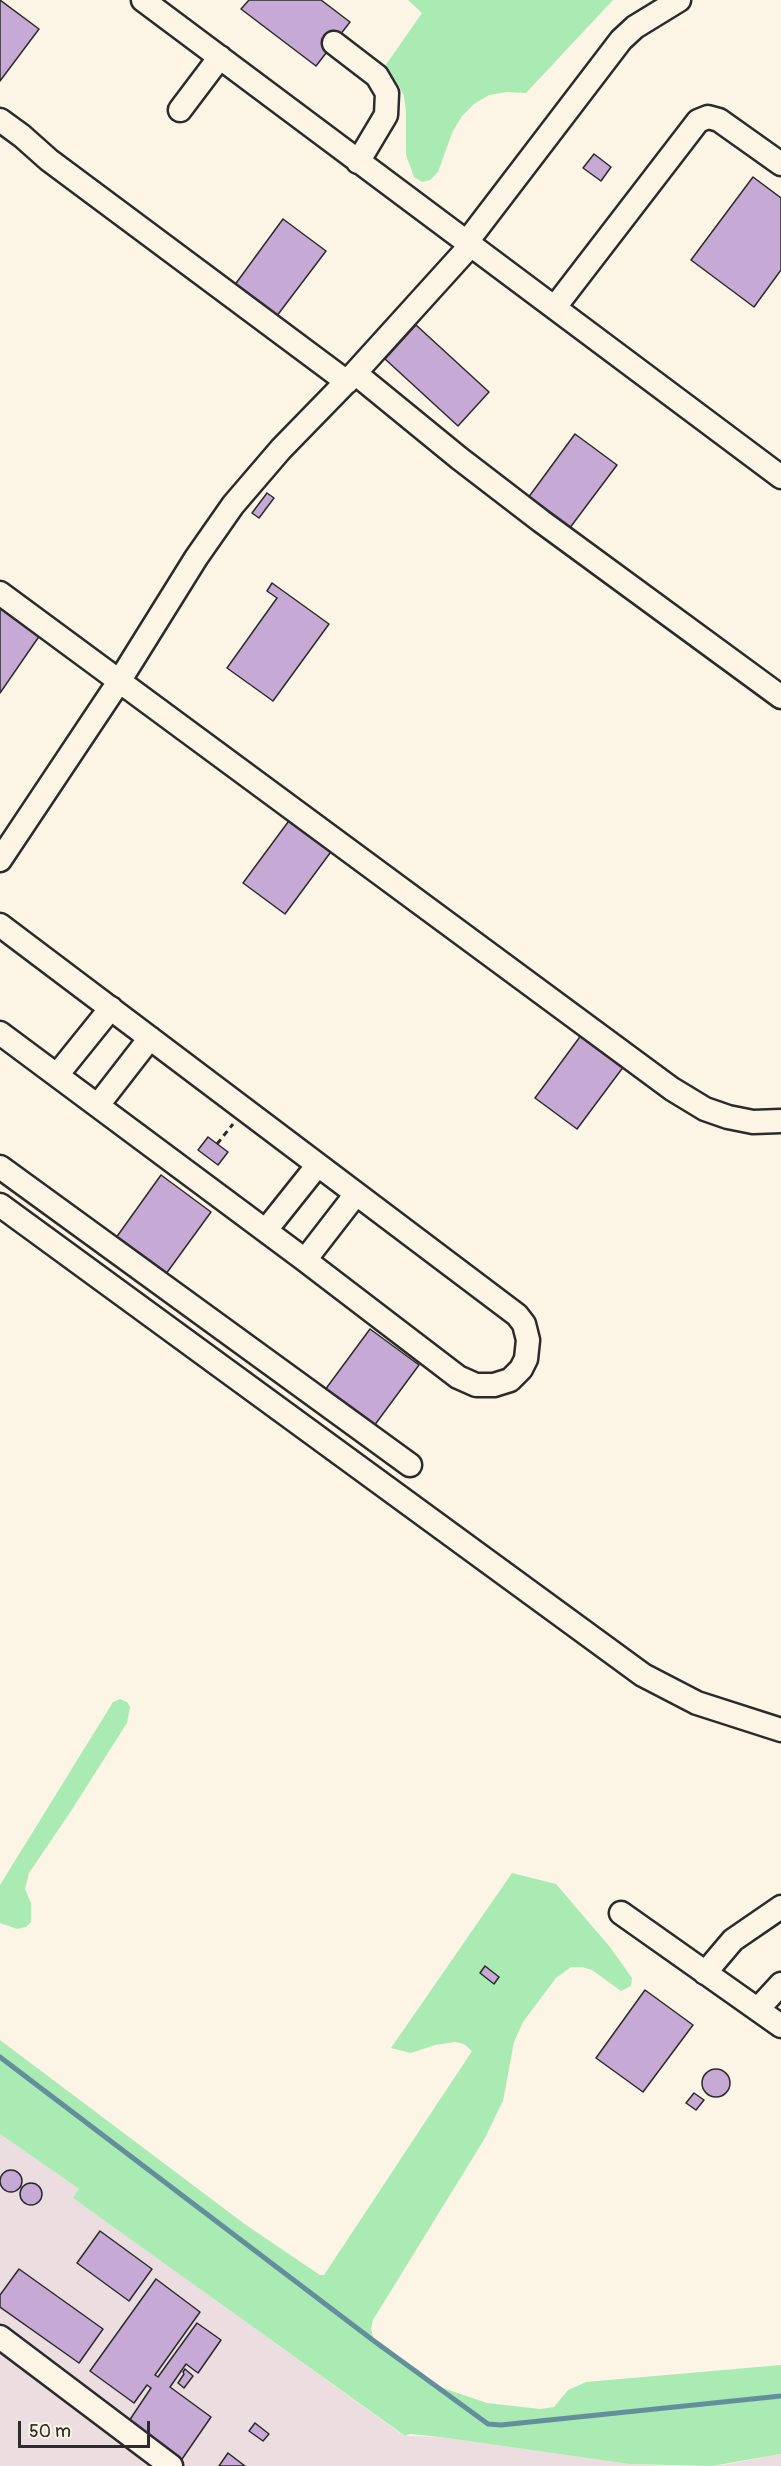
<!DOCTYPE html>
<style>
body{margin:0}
#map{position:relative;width:781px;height:2466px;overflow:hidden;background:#fcf5e5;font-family:Pangolin,sans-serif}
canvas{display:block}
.scale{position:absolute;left:18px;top:2421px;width:132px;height:27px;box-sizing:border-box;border:3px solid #2b2b2b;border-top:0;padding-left:8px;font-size:18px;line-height:21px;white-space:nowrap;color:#2b2b2b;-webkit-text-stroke:4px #fcf5e5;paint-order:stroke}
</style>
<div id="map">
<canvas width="781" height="2466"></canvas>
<div class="scale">50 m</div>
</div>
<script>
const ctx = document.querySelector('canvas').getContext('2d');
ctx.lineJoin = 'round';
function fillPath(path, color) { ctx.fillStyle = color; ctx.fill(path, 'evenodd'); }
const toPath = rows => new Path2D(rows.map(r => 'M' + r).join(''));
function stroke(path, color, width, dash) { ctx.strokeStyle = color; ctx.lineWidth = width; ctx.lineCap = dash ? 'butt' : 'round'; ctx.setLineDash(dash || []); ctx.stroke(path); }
fillPath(toPath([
 [0,2134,79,2189,74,2198,404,2436,440,2437,629,2464,668,2466,0,2466],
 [781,2454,781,2466,712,2466,729,2464]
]), '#ecdee0');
fillPath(toPath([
 [408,0,613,0,526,93,507,92,489,95,474,104,462,116,452,133,438,172,430,180,422,182,414,177,406,155,406,113,404,96,398,84,385,66,422,13],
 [120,1699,127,1702,130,1707,127,1723,71,1811,29,1873,25,1889,31,1903,31,1922,26,1927,17,1929,0,1923,0,1885,113,1702],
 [512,1873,556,1884,610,1947,632,1978,631,1986,621,1991,592,1970,582,1967,571,1967,556,1978,523,2022,514,2042,503,2101,497,2113,485,2138,373,2320,371,2329,374,2341,434,2385,487,2403,540,2409,554,2407,568,2390,586,2382,781,2365,781,2454,712,2466,629,2464,440,2437,410,2434,405,2436,73,2198,79,2189,0,2134,0,2040,246,2225,320,2275,324,2275,472,2051,464,2044,455,2042,435,2045,411,2053,391,2048]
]), '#aaebb4');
stroke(toPath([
 [0,2057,374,2341,488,2424,501,2425,781,2396]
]), '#638f9d', 5);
const building = toPath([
 [0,0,39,29,0,81,0,0],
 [249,0,321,0,350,22,316,66,241,9,249,0],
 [594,154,611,167,601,181,583,168,594,154],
 [753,177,781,198,781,270,754,307,691,260,753,177],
 [283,219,326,251,276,317,234,286,283,219],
 [416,325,489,392,458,426,385,359,416,325],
 [575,434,617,465,569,529,528,498,575,434],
 [267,493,274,498,259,518,252,513,267,493],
 [272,583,329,624,273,701,227,668,277,598,267,591,272,583],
 [0,607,40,635,0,693,0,607],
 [291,818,333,849,285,914,243,883,291,818],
 [582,1034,624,1066,577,1129,535,1098,582,1034],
 [208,1137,228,1152,218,1165,198,1150,208,1137],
 [161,1175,211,1212,163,1278,113,1242,161,1175],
 [370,1329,419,1365,371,1430,322,1394,370,1329],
 [485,1966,499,1977,494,1984,480,1973,485,1966],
 [645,1990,693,2025,643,2092,596,2058,645,1990],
 '702 2083a14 14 0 1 1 28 0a14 14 0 1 1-28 0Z',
 [694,2093,704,2100,696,2110,686,2103,694,2093],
 '0 2181a11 11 0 1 1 22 0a11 11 0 1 1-22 0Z',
 '20 2194a11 11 0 1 1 22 0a11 11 0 1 1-22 0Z',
 [100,2231,152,2269,129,2301,77,2263,100,2231],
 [19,2269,103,2329,79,2363,0,2307,0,2295,19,2269],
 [156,2279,200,2312,155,2375,158,2377,197,2323,221,2340,198,2373,186,2364,170,2387,211,2417,180,2462,127,2424,151,2388,147,2385,134,2403,90,2371,156,2279],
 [185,2369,193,2376,184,2388,178,2383,184,2374,183,2372,185,2369],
 [255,2423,269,2434,263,2441,249,2431,255,2423],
 [228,2453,245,2466,219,2466,228,2453]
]);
fillPath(building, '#c7a9d6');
stroke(building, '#2b2b2b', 1.5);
const minor = toPath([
 [143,0,781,477],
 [334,43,377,76,387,93,386,115,358,162],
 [180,110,220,57],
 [0,120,22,136,49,160,347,382],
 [466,243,621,40,635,27,679,0],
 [555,307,698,121,708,117,719,120,781,164],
 [355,373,459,458,541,521,781,697],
 [0,593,672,1089,705,1109,728,1117,753,1122,781,1121],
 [0,860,120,680,196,558,233,505,281,449,355,373,470,246],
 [0,925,517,1315,524,1324,528,1340,526,1359,521,1369,510,1380,494,1385,476,1385,458,1377,305,1260,0,1033],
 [57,1075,111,1008],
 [98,1105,150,1038],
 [0,1167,410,1465],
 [0,1205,643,1675,697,1703,781,1730],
 [266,1230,317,1166],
 [305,1260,356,1194],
 [621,1913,781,2026],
 [705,1973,733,1940,781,1907],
 [758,2009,781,1984],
 [0,2337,171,2466]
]);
stroke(minor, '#2b2b2b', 27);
stroke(toPath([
 [217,1144,233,1124]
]), '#2b2b2b', 3, [6, 4.5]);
stroke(minor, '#fcf5e5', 22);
</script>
